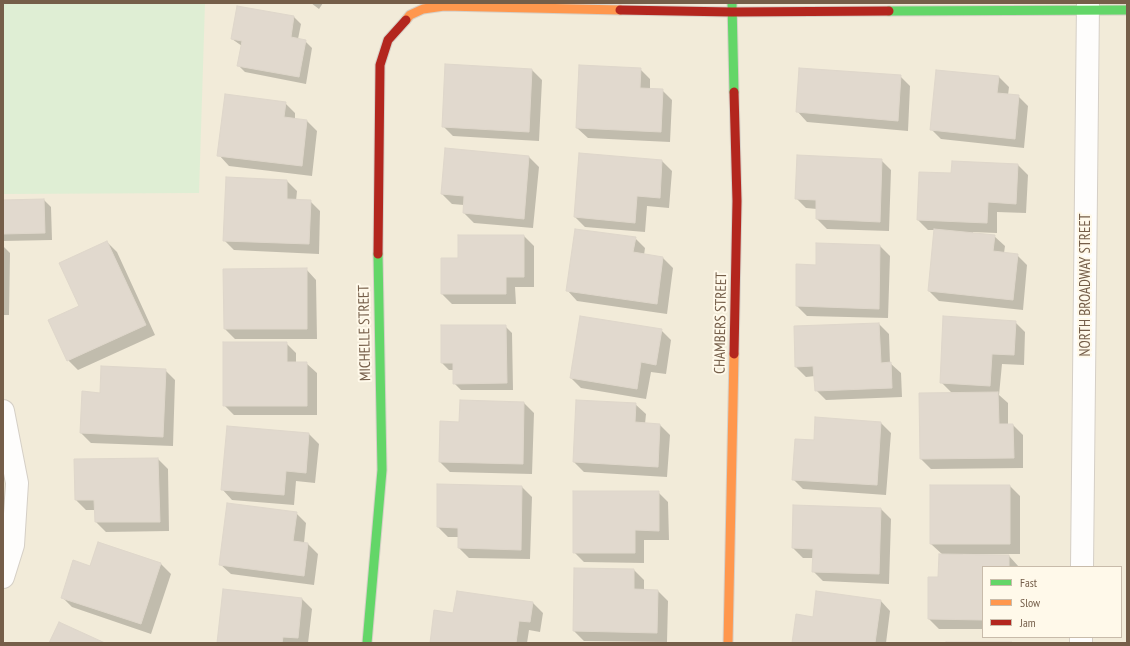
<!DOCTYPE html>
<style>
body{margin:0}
#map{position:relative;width:1130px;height:646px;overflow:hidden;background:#f6f3e9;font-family:"PT Sans Narrow",sans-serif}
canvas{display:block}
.frame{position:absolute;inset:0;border:4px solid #755e49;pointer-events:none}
.legend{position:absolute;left:982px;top:566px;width:140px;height:72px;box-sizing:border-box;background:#fff9ea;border:1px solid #c8bbaa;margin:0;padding:5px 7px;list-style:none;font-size:12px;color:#755e49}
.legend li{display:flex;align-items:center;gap:8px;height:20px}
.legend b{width:20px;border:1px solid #c8bbaa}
</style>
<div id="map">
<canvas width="1130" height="646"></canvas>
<div class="frame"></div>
<ul class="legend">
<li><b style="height:5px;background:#63d668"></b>Fast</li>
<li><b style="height:5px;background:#ff974d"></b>Slow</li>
<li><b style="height:5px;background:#b3261e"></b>Jam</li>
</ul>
</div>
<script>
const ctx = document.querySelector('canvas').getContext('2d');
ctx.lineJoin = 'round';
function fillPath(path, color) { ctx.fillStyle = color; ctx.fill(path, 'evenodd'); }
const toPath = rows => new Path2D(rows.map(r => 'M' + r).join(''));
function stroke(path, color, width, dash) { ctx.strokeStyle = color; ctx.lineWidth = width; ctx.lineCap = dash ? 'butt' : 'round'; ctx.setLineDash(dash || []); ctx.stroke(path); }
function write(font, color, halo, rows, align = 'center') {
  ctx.font = font + ' "PT Sans Narrow",sans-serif'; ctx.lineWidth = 4; ctx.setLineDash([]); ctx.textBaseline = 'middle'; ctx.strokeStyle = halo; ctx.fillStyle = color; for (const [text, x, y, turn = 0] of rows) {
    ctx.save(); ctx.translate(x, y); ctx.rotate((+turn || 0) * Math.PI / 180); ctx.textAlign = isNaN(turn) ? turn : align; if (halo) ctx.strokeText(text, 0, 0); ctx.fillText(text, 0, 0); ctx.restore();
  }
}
fillPath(toPath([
 [205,3,1127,3,1127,643,3,643,3,185],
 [983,567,1121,567,1121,637,983,637]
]), '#f2ebd9');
fillPath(toPath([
 [3,3,205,3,199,193,3,194]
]), '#dfeed4');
fillPath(toPath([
 [311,3,323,3,319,9],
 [238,7,294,17,301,24,298,39,305,41,312,48,306,84,245,72,238,65,242,46,232,39],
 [446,65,532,70,542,80,539,141,453,136,443,126],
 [640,69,650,79,650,90,662,90,672,100,670,142,588,138,577,128],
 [900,76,910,86,908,131,807,122,797,111],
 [999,77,1009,87,1008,95,1018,96,1028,106,1024,148,941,139,931,129],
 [285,103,295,113,295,120,307,121,317,131,312,176,229,166,219,155],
 [580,154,662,161,672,171,669,208,647,206,645,232,585,227,575,217],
 [529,157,539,167,533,228,474,223,464,213,464,205,452,204,442,194],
 [881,160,891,170,889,231,827,229,817,219,817,209,806,208,796,198],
 [1018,165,1028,175,1026,213,997,212,997,233,973,232,973,234,994,236,1005,246,1004,253,1017,255,1027,265,1023,310,939,301,929,291,935,230,928,230,918,220,952,175],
 [287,181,297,191,296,201,310,201,320,211,319,254,234,250,224,240],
 [44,200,51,207,52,240,3,241,3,201],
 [524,236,534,246,534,287,515,287,516,304,452,304,442,294,442,259,459,259],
 [635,238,645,248,644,255,663,258,673,268,667,314,577,301,567,290],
 [107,242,117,252,155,335,78,370,68,360,80,306],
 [3,246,10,253,9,315,3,315],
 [880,246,890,256,888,318,807,316,797,306],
 [306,269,316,280,317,339,235,339,225,329,224,270],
 [1015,322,1025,332,1024,365,1002,364,999,395,1008,403,1008,425,1013,425,1023,435,1023,468,931,469,921,459,953,394,941,382],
 [879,324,889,334,890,363,901,373,902,397,826,400,816,390,815,376,806,377,796,367],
 [442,326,505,326,512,333,513,390,461,390,454,383,454,370,449,370,442,363],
 [661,330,671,340,666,374,651,372,646,399,581,388,571,378],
 [286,343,296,353,296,363,306,363,317,373,317,415,234,415,224,405],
 [165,370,175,380,173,446,91,443,81,433,101,394],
 [524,403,534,413,532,474,450,472,440,462,460,423],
 [635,404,646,414,645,424,660,425,670,435,667,477,584,472,574,462],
 [881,423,891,433,886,495,803,489,793,479],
 [309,434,319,444,315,483,296,481,294,505,232,500,222,489],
 [158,459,168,469,169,531,106,532,96,522,95,510,86,510,76,500,75,460],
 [438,485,522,487,532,497,530,559,469,558,459,548,459,537,448,537,438,527],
 [1010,486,1020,496,1020,554,963,554,963,556,1009,556,1019,567,983,567,983,629,939,629,929,619,939,578,943,555,931,544],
 [658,492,668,502,669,540,644,540,644,563,584,562,574,552],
 [881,509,891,519,889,584,823,581,813,571,813,558,803,558,793,548],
 [296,513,306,523,304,543,308,544,318,554,314,585,231,574,220,564],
 [98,543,161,564,171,574,151,634,72,607,62,597,90,567],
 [634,570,644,580,644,591,658,591,668,601,667,642,584,641,574,631],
 [224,590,302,599,312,609,308,643,218,643],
 [880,600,890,611,886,643,793,643,813,618],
 [533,603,543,613,540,632,529,630,527,643,431,643,454,614]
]), '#0003');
const building = toPath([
 [237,6,294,16,291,37,306,40,299,77,237,66,242,41,231,39,237,6],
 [445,64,532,69,529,132,442,127,445,64],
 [579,65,641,68,640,88,663,89,661,132,576,128,579,65],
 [799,68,901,75,898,121,796,112,799,68],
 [936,70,999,76,997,93,1019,95,1015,139,930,130,936,70],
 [225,94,286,102,284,117,307,120,302,166,217,156,225,94],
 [445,148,529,156,524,219,463,213,464,196,441,194,445,148],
 [579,153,662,160,660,198,637,196,635,223,574,217,579,153],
 [797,155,882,159,880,222,816,219,816,200,795,199,797,155],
 [952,161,1018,164,1016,204,988,202,987,223,917,220,919,172,951,173,952,161],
 [226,177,287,180,287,199,311,200,309,244,223,241,226,177],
 [44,199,45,233,3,234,3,200,44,199],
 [575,229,636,237,633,252,663,257,657,304,566,291,575,229],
 [934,229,995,235,993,251,1018,254,1013,300,928,291,934,229],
 [458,235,524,235,524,277,506,277,506,294,441,294,441,258,458,258,458,235],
 [107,241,146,325,67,361,48,320,79,306,59,263,107,241],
 [816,243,880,245,879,309,796,306,796,264,816,265,816,243],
 [307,268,307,329,224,329,223,269,307,268],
 [580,316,662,329,656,365,641,362,637,389,570,378,580,316],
 [943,316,1016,321,1014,355,992,354,990,386,940,383,943,316],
 [879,323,881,363,891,362,892,388,815,391,813,366,795,367,794,326,879,323],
 [441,325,506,325,507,383,453,384,453,363,441,363,441,325],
 [223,342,287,342,287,362,307,362,307,406,223,406,223,342],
 [101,366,166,369,163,437,80,433,82,391,100,393,101,366],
 [998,392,999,424,1013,424,1014,458,920,459,919,393,998,392],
 [460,400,524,402,523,464,439,462,440,421,459,422,460,400],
 [576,400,636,403,635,422,660,424,658,467,573,462,576,400],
 [815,417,881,422,877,485,792,480,795,439,814,440,815,417],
 [227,426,309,433,306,473,286,471,284,495,221,490,227,426],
 [158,458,160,522,95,522,94,500,75,500,74,459,158,458],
 [437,484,522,486,521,550,458,548,458,528,437,527,437,484],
 [930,485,1010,485,1010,544,930,544,930,485],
 [573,491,659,491,659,531,635,530,635,553,573,553,573,491],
 [227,503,297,512,293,541,308,543,304,576,219,565,227,503],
 [793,505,881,508,879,574,812,572,813,549,792,548,793,505],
 [98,542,161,563,141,624,61,598,73,560,90,566,98,542],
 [939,554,1009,555,1009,567,983,567,983,620,928,619,928,577,938,577,939,554],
 [574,568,634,569,634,589,658,590,657,633,573,631,574,568],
 [223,589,302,598,298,638,283,637,282,643,217,643,223,589],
 [457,591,533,602,530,622,519,621,516,643,430,643,434,610,453,613,457,591],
 [816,591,881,600,875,643,792,643,796,614,813,617,816,591],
 [59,622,105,643,49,643,59,622],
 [946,642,1012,642,1012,643,946,643,946,642]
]);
fillPath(building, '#e1d9ce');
stroke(building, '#dfd7cb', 1);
const street = toPath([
 [3,411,17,483,13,545,3,577],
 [1082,567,1088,3],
 [1081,643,1081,637]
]);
const fast = toPath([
 [732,3,734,92],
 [889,11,1127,10],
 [367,643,382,470,378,254]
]);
const slow = toPath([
 [406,20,410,15,423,9,444,6,620,10],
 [728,643,734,354]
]);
const jam = toPath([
 [620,10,732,12,889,11],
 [378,254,380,65,388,40,406,20],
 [734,354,737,201,734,92]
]);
stroke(street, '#d5cfc6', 24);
stroke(fast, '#d6d0c7', 11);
stroke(slow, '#d6d0c7', 11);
stroke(jam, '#d6d0c7', 11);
stroke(street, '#fefdfc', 22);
stroke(fast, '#63d668', 9);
stroke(slow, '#ff974d', 9);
stroke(jam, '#b3261e', 9);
write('15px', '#755e49', '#fff9ea', [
 ["NORTH BROADWAY STREET",1086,285,-90],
 ["CHAMBERS STREET",721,323,-89],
 ["MICHELLE STREET",365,333,-91]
]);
</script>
